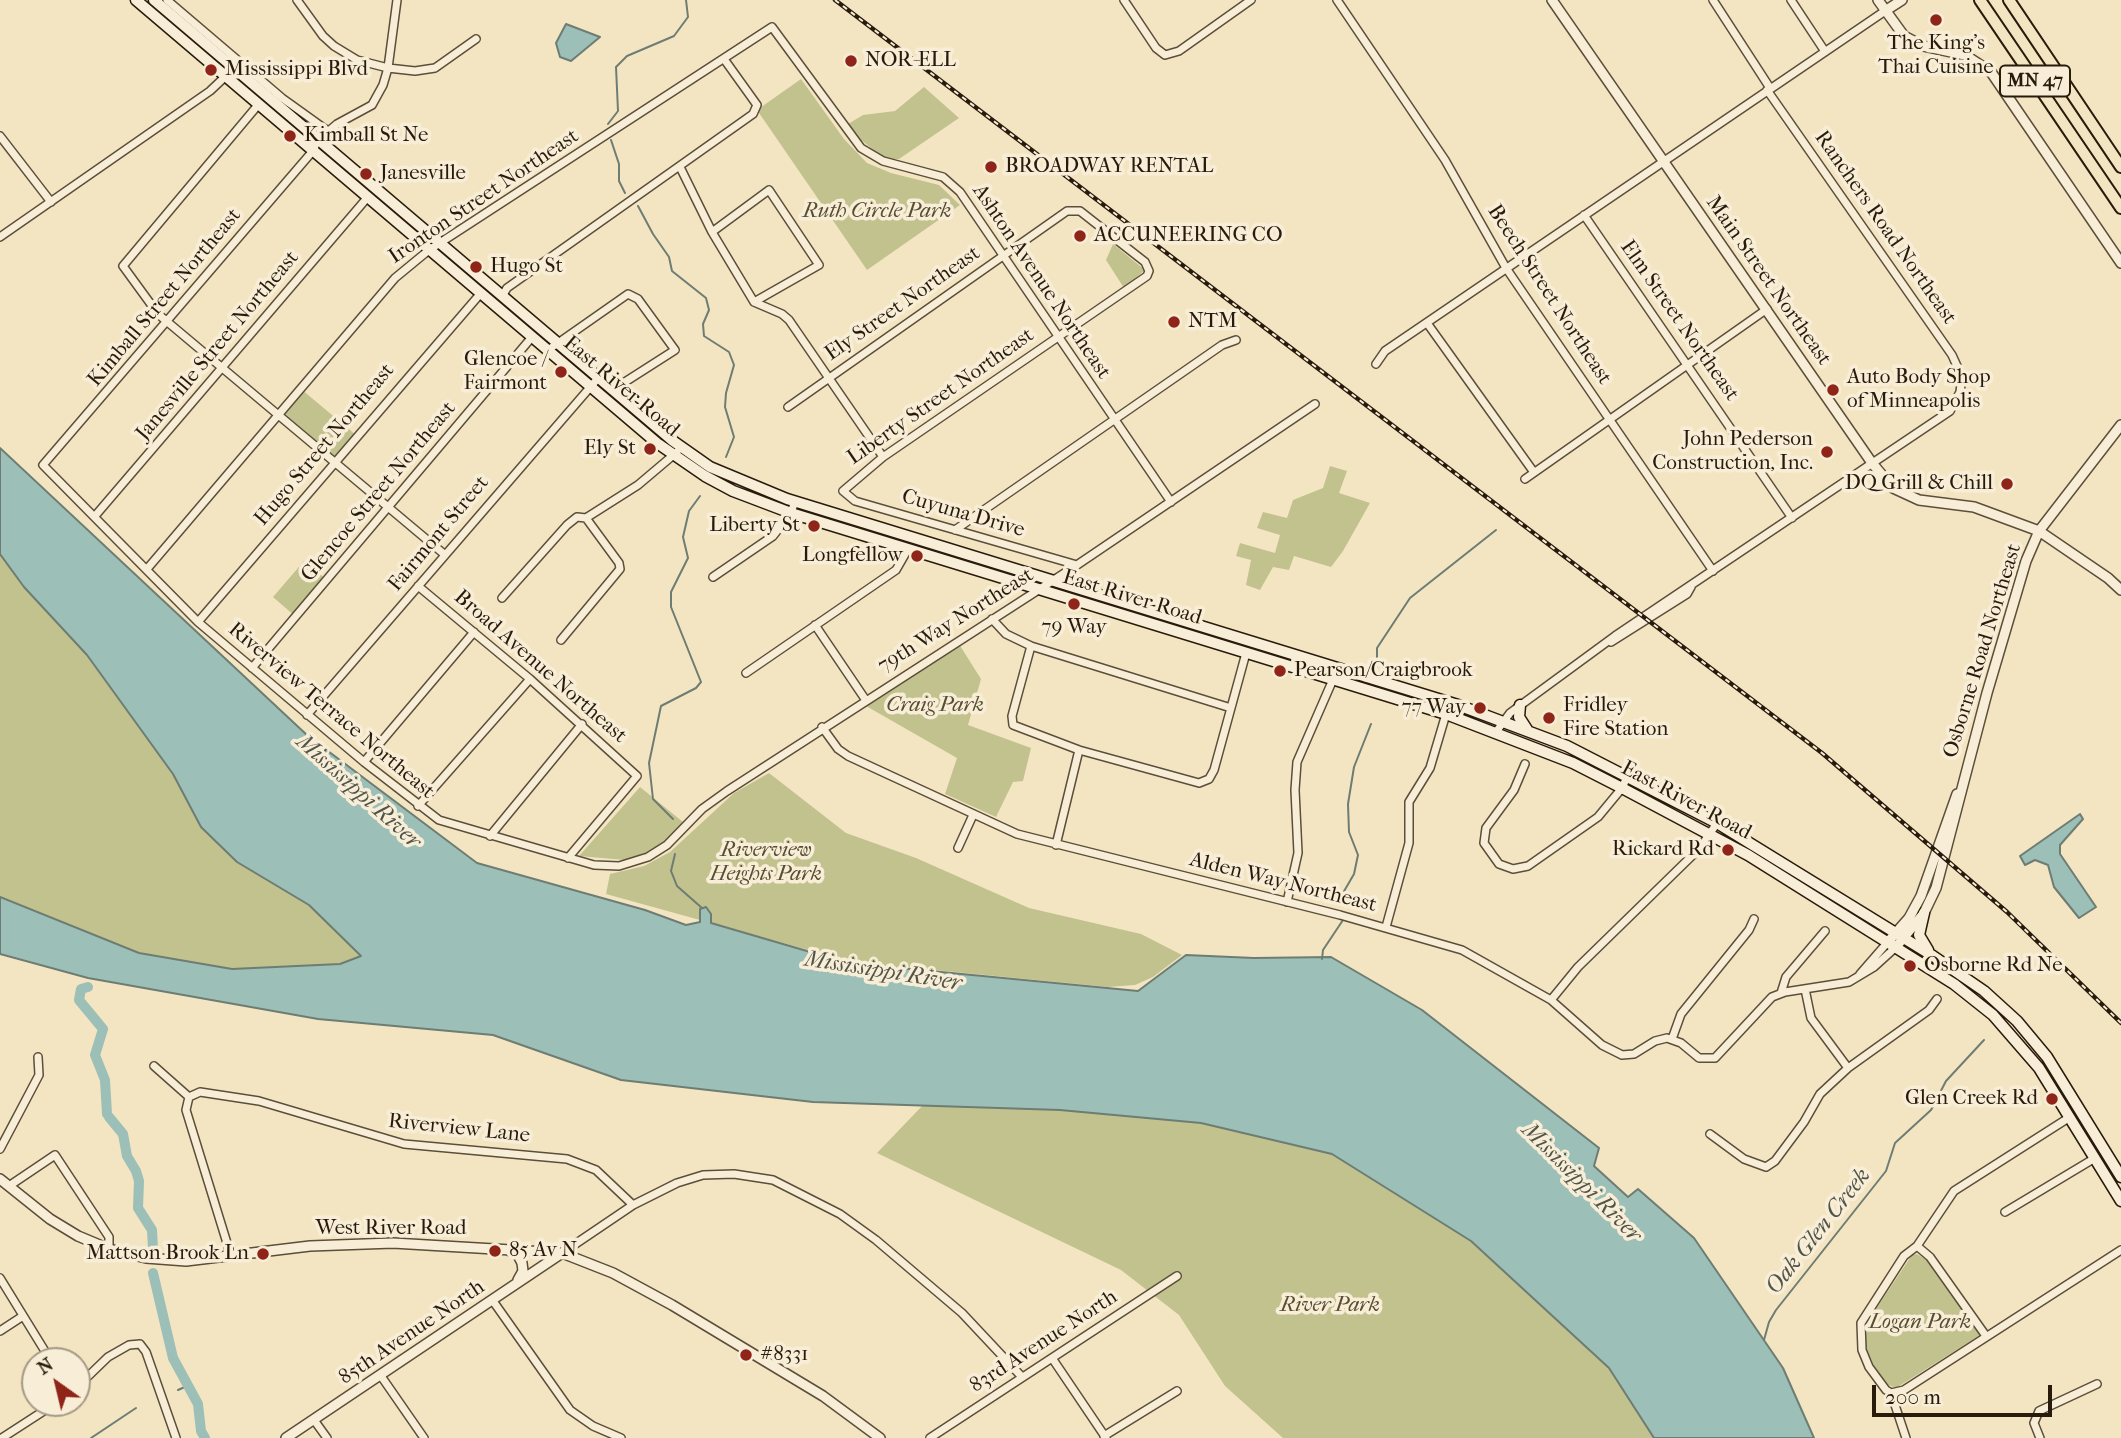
<!DOCTYPE html>
<style>
body{margin:0}
#map{position:relative;width:2121px;height:1438px;overflow:hidden;background:#f4e5c2;font-family:"IM FELL French Canon",serif}
canvas{display:block}
.north{position:absolute;left:21px;top:1347px;width:70px;height:70px;box-sizing:border-box;background:#f8eed7;border:2px solid #a59a86;border-radius:50%;rotate:326deg;font-size:19px;font-weight:700;line-height:28px;text-align:center;color:#281b0c}
.north::after{content:'';display:block;margin:auto;width:24px;height:32px;background:#8f2418;clip-path:polygon(50% 0,100% 100%,50% 72%,0 100%)}
.scale{position:absolute;left:1872px;top:1385px;width:180px;height:32px;box-sizing:border-box;border:4px solid #281b0c;border-top:0;padding-left:9px;font-size:21px;line-height:24px;white-space:nowrap;color:#281b0c;-webkit-text-stroke:5px #f8eed7;paint-order:stroke}
</style>
<div id="map">
<canvas width="2121" height="1438"></canvas>
<div class="north">N</div>
<div class="scale">200 m</div>
</div>
<script>
const ctx = document.querySelector('canvas').getContext('2d');
ctx.lineJoin = 'round';
function fillPath(path, color) { ctx.fillStyle = color; ctx.fill(path, 'evenodd'); }
const toPath = rows => new Path2D(rows.map(r => 'M' + r).join(''));
function stroke(path, color, width, dash) { ctx.strokeStyle = color; ctx.lineWidth = width; ctx.lineCap = dash ? 'butt' : 'round'; ctx.setLineDash(dash || []); ctx.stroke(path); }
function write(font, color, halo, rows, align = 'center') {
  ctx.font = font + ' "IM FELL French Canon",serif'; ctx.lineWidth = 7; ctx.setLineDash([]); ctx.textBaseline = 'middle'; ctx.strokeStyle = halo; ctx.fillStyle = color; for (const [text, x, y, turn = 0] of rows) {
    ctx.save(); ctx.translate(x, y); ctx.rotate((+turn || 0) * Math.PI / 180); ctx.textAlign = isNaN(turn) ? turn : align; if (halo) ctx.strokeText(text, 0, 0); ctx.fillText(text, 0, 0); ctx.restore();
  }
}
fillPath(toPath([
 [801,79,844,139,867,163,891,173,939,185,960,205,867,270,757,110],
 [924,87,959,118,899,159,889,159,875,151,861,140,848,124,863,115,895,111],
 [1113,244,1145,270,1124,288,1106,260],
 [301,389,356,435,335,461,279,415],
 [1330,466,1347,471,1339,493,1370,503,1343,551,1331,567,1294,556,1289,570,1273,567,1260,590,1246,585,1251,560,1236,556,1240,543,1275,553,1280,535,1257,528,1263,512,1287,518,1293,500,1323,488],
 [0,554,25,587,87,655,173,774,201,827,237,862,309,905,361,956,340,964,232,969,139,953,0,897],
 [304,561,327,580,296,617,273,597],
 [959,644,981,679,968,725,1031,748,1023,781,1013,782,996,817,945,794,957,758,866,706],
 [769,773,846,833,916,858,1029,908,1141,934,1182,955,1153,977,1135,985,1108,987,884,965,837,958,606,894,610,874,644,866,670,852,734,793],
 [640,787,683,822,679,826,666,840,647,852,625,860,579,856],
 [923,1105,1060,1110,1201,1123,1332,1154,1471,1241,1609,1368,1654,1438,1283,1438,1225,1386,1179,1315,1121,1270,877,1153],
 [1917,1254,1930,1262,1980,1335,1896,1388,1881,1382,1866,1347,1865,1336,1876,1309,1912,1255]
]), '#c2c28f');
const water = toPath([
 [566,24,600,37,571,61,560,57,556,43,566,24],
 [0,448,308,736,477,863,645,910,686,925,700,922,700,909,706,907,711,914,711,923,848,963,1138,991,1186,955,1254,958,1331,957,1422,1010,1599,1148,1594,1166,1628,1197,1638,1189,1694,1238,1783,1368,1814,1438,1654,1438,1609,1368,1471,1241,1332,1154,1201,1123,1060,1110,813,1102,621,1080,493,1035,318,1019,88,978,0,954,0,897,139,953,232,969,340,964,361,956,309,905,237,862,201,827,173,774,87,655,24,587,0,554,0,448],
 [2080,814,2083,819,2060,845,2060,854,2096,907,2079,918,2054,887,2048,865,2035,860,2025,865,2020,856,2080,814]
]);
fillPath(water, '#9cbfb7');
stroke(water, '#6e7d73', 2);
stroke(toPath([
 [608,124,618,111,616,67,627,56,674,36,688,17,686,0],
 [611,140,619,164,619,181,625,193],
 [638,206,653,234,669,257,672,271,706,298,709,310,703,324,704,336,729,352,734,365,726,393,725,407,734,437,726,457],
 [1377,667,1377,648,1410,598,1496,530],
 [673,819,653,799,649,763,661,706,696,688,701,682,671,607,671,592,688,558,683,537,689,511,700,496],
 [675,854,671,871,677,886,702,908],
 [1346,906,1343,893,1354,874,1358,855,1349,832,1348,804,1354,767,1371,724],
 [1322,959,1323,950,1343,920],
 [1764,1340,1769,1322,1776,1310,1886,1171,1895,1143,1931,1110,1946,1081,1984,1040],
 [178,1390,187,1386],
 [91,1438,136,1408]
]), '#6e7d73', 2);
stroke(toPath([
 [88,987,81,989,79,1000,103,1029,95,1055,105,1080,107,1114],
 [109,1117,123,1134,127,1156,136,1171,139,1181,138,1208,152,1230,153,1249],
 [153,1273,173,1358,198,1404,201,1431,205,1438]
]), '#9cbfb7', 10);
const minor = toPath([
 [167,0,282,98,328,131],
 [297,0,323,36,334,46,357,60,388,68,415,71,435,68,476,39],
 [397,0,388,68,383,85,372,105,337,124,318,140,312,152,43,465,198,622,364,762,439,820,594,865,619,866,648,857,667,845,702,809,727,791,1077,565,1315,404],
 [1124,0,1156,48,1165,55,1179,51,1251,0],
 [1337,0,1445,160,1506,268,1713,571],
 [1713,0,1770,88],
 [1791,0,1824,50],
 [258,105,123,266,158,314,444,554],
 [0,136,51,202],
 [680,167,712,232,754,302,782,314,789,320,883,457],
 [1584,215,1792,518],
 [712,232,769,190,819,265,754,302],
 [0,237,210,91,228,74],
 [503,295,507,288,753,114,757,105,724,59],
 [1427,323,1533,471],
 [548,350,628,294,638,299,675,350,614,389],
 [1376,364,1385,351,1885,11],
 [788,407,1067,211,1080,211,1145,262,1149,271,1147,276,883,457,843,491,855,501,1077,565],
 [1525,479,1767,309],
 [95,516,367,198],
 [955,530,1222,345,1236,340],
 [147,569,395,278,429,250,772,27,861,148,883,161,943,177,960,192,1171,502],
 [713,577,773,536,791,513,795,501],
 [418,586,530,679,637,776,568,858],
 [502,598,567,525,577,517,586,518,638,485,677,452],
 [992,619,1006,634,1031,646,1231,708],
 [198,622,481,293],
 [815,625,865,699],
 [561,640,620,569,619,563,586,518],
 [1611,642,1687,594,1691,587],
 [1031,646,1012,716,1013,725,1079,750,1199,783,1209,779,1214,770,1246,653],
 [252,668,532,337],
 [746,673,896,570,908,549],
 [307,715,599,377],
 [822,727,838,749,848,756,1017,834,1340,915,1462,950,1551,1000,1602,1045,1622,1055,1634,1054,1655,1041,1667,1038,1681,1043,1699,1058,1715,1058,1772,997,1785,992,1849,982,1874,967,1896,947],
 [1496,732,1510,713,1615,636,1950,411,1960,392,1962,377,1952,355,1767,90],
 [364,762,474,632],
 [1525,764,1514,790,1486,828,1484,843,1499,864,1513,869,1528,866,1598,817,1622,788,1627,777],
 [418,806,530,679],
 [490,836,582,724],
 [1056,845,1079,750],
 [958,848,973,815],
 [1287,902,1298,853,1295,790,1297,762,1338,668],
 [1386,927,1409,843,1409,802,1430,768,1446,714],
 [1860,974,1887,943],
 [1805,989,1811,1018,1848,1068],
 [1781,993,1786,977,1825,931],
 [1551,1000,1578,967,1700,848,1717,823],
 [1672,1039,1681,1014,1749,930,1754,919],
 [154,1066,189,1097,186,1110,231,1256],
 [189,1097,200,1092,259,1101,404,1144,567,1159,596,1170,633,1205],
 [2070,1117,1954,1191,1917,1246,1904,1256,1861,1323,1862,1350,1869,1367,1886,1390,1891,1393,1904,1390,2121,1250],
 [1710,1134,1744,1159,1766,1167,1775,1161,1804,1122,1820,1094,1848,1068,1929,1010,1937,999],
 [0,1149,39,1075,38,1057],
 [9,1186,55,1155,109,1237,109,1249],
 [2005,1212,2095,1158],
 [1917,1246,1930,1257,1986,1336],
 [562,1253,633,1205,677,1183,703,1175,734,1174,773,1180,840,1214,876,1240,962,1313,1022,1377],
 [0,1278,51,1361],
 [493,1301,570,1410,593,1426,621,1438],
 [0,1331,23,1316],
 [1052,1358,1106,1438],
 [381,1376,424,1438],
 [77,1387,108,1357,129,1345,140,1344,146,1352,176,1438],
 [1891,1393,1906,1438],
 [314,1420,327,1438],
 [1104,1436,1177,1391],
 [2,1438,56,1403],
 [930,1438,1177,1276],
 [2040,1438,2034,1423,2039,1411,2097,1384]
]);
const tertiary = toPath([
 [1552,0,1872,463,1893,488,1919,500,1974,507,2039,531,2108,578,2121,590],
 [1878,0,1904,36,1923,46,1965,55,1991,72,2121,263],
 [1885,11,1902,0],
 [1887,943,1909,918,1921,896,1957,794],
 [1896,947,1924,913,1936,888,1987,693,2026,561,2039,531,2121,425],
 [0,1179,50,1219,78,1236,109,1249,146,1258,186,1261,310,1246,393,1243,562,1253,613,1273,672,1305,823,1396,880,1438],
 [508,1250,518,1255,522,1263,523,1271,518,1280],
 [286,1438,562,1253]
]);
const secondary = toPath([
 [136,0,657,443,705,476,733,491,791,513,1446,714,1573,763,1622,788,1748,855,1954,984,1993,1015,2039,1068,2121,1201],
 [154,0,673,441,710,467,787,499,1458,705,1567,746,1717,823,1933,956,1984,991,2017,1021,2047,1057,2121,1177],
 [1520,705,1519,717,1528,731],
 [1924,913,1919,935,1928,950]
]);
const primary = toPath([
 [1980,0,2121,208],
 [2009,0,2121,167]
]);
stroke(minor, '#5b4e3a', 10);
stroke(tertiary, '#5b4e3a', 12);
stroke(secondary, '#281b0c', 13);
stroke(primary, '#281b0c', 14);
stroke(minor, '#f8eed7', 7);
stroke(tertiary, '#f8eed7', 9);
stroke(secondary, '#f8eed7', 10);
stroke(primary, '#f4e5c2', 10);
const rail = toPath([
 [835,0,1822,753,2007,912,2121,1023]
]);
stroke(rail, '#281b0c', 4.5);
stroke(rail, '#f8eed7', 2, [5]);
for (const [x, y, r, color] of [
 [1936,20,7,"#8f2418"],
 [851,61,7,"#8f2418"],
 [211,70,7,"#8f2418"],
 [290,136,7,"#8f2418"],
 [991,167,7,"#8f2418"],
 [366,174,7,"#8f2418"],
 [1080,236,7,"#8f2418"],
 [476,267,7,"#8f2418"],
 [1174,322,7,"#8f2418"],
 [561,372,7,"#8f2418"],
 [1833,390,7,"#8f2418"],
 [650,449,7,"#8f2418"],
 [1827,452,7,"#8f2418"],
 [2007,484,7,"#8f2418"],
 [814,526,7,"#8f2418"],
 [917,556,7,"#8f2418"],
 [1074,604,7,"#8f2418"],
 [1280,671,7,"#8f2418"],
 [1480,708,7,"#8f2418"],
 [1549,718,7,"#8f2418"],
 [1728,850,7,"#8f2418"],
 [1910,966,7,"#8f2418"],
 [2052,1099,7,"#8f2418"],
 [495,1251,7,"#8f2418"],
 [263,1254,7,"#8f2418"],
 [746,1355,7,"#8f2418"]
]) { const dot = new Path2D(); dot.arc(x, y, r, 0, 2 * Math.PI); ctx.fillStyle = color; ctx.fill(dot); stroke(dot, '#f8eed7', 2.5); }
for (const [x, y, w] of [
 [2035,81,70]
]) { const box = new Path2D(); box.roundRect(x - w / 2, y - 15.5, w, 31, 5); ctx.fillStyle = '#f8eed7'; ctx.fill(box); stroke(box, '#281b0c', 2); }
write('bold 19px', '#281b0c', null, [
 ["MN 47",2035,81]
]);
write('21px', '#281b0c', '#f8eed7', [
 ["The King's",1936,44,"center"],
 ["Thai Cuisine",1936,68,"center"],
 ["NOR-ELL",865,61],
 ["Mississippi Blvd",225,70],
 ["Kimball St Ne",304,136],
 ["BROADWAY RENTAL",1005,167],
 ["Janesville",380,174],
 ["ACCUNEERING CO",1094,236],
 ["Hugo St",490,267],
 ["NTM",1188,322],
 ["Glencoe /",547,360,"right"],
 ["Fairmont",547,384,"right"],
 ["Auto Body Shop",1847,378],
 ["of Minneapolis",1847,402],
 ["John Pederson",1813,440,"right"],
 ["Construction, Inc.",1813,464,"right"],
 ["Ely St",636,449,"right"],
 ["DQ Grill & Chill",1993,484,"right"],
 ["Liberty St",800,526,"right"],
 ["Longfellow",903,556,"right"],
 ["79 Way",1074,628,"center"],
 ["Pearson/Craigbrook",1294,671],
 ["Fridley",1563,706],
 ["Fire Station",1563,730],
 ["77 Way",1466,708,"right"],
 ["Rickard Rd",1714,850,"right"],
 ["Osborne Rd Ne",1924,966],
 ["Glen Creek Rd",2038,1099,"right"],
 ["85 Av N",509,1251],
 ["Mattson Brook Ln",249,1254,"right"],
 ["#8331",760,1355]
], 'left');
write('21px', '#281b0c', '#f8eed7', [
 ["Ironton Street Northeast",484,197,-34],
 ["Ranchers Road Northeast",1885,228,55],
 ["Main Street Northeast",1768,281,55],
 ["Ashton Avenue Northeast",1041,282,56],
 ["Beech Street Northeast",1549,295,57],
 ["Kimball Street Northeast",165,298,-50],
 ["Ely Street Northeast",903,304,-35],
 ["Elm Street Northeast",1679,321,55],
 ["Janesville Street Northeast",218,346,-50],
 ["East River Road",621,387,40],
 ["Liberty Street Northeast",941,397,-35],
 ["Hugo Street Northeast",325,445,-50],
 ["Glencoe Street Northeast",379,492,-50],
 ["Cuyuna Drive",963,514,16],
 ["Fairmont Street",439,534,-50],
 ["East River Road",1132,598,17],
 ["79th Way Northeast",956,621,-32],
 ["Osborne Road Northeast",1983,651,-73],
 ["Broad Avenue Northeast",540,667,41],
 ["Riverview Terrace Northeast",331,711,40],
 ["East River Road",1686,801,28],
 ["Alden Way Northeast",1283,883,14],
 ["Riverview Lane",459,1129,6],
 ["West River Road",391,1229],
 ["85th Avenue North",412,1333,-34],
 ["83rd Avenue North",1044,1342,-33]
]);
write('italic 21px', '#564d33', '#f8eed7', [
 ["Ruth Circle Park",877,212],
 ["Craig Park",935,706],
 ["Riverview",766,851],
 ["Heights Park",766,875],
 ["River Park",1330,1306],
 ["Logan Park",1920,1323]
]);
write('italic 23px', '#515448', '#f8eed7', [
 ["Mississippi River",358,792,42],
 ["Mississippi River",883,972,9],
 ["Mississippi River",1581,1183,45],
 ["Oak Glen Creek",1819,1232,-52]
]);
</script>
